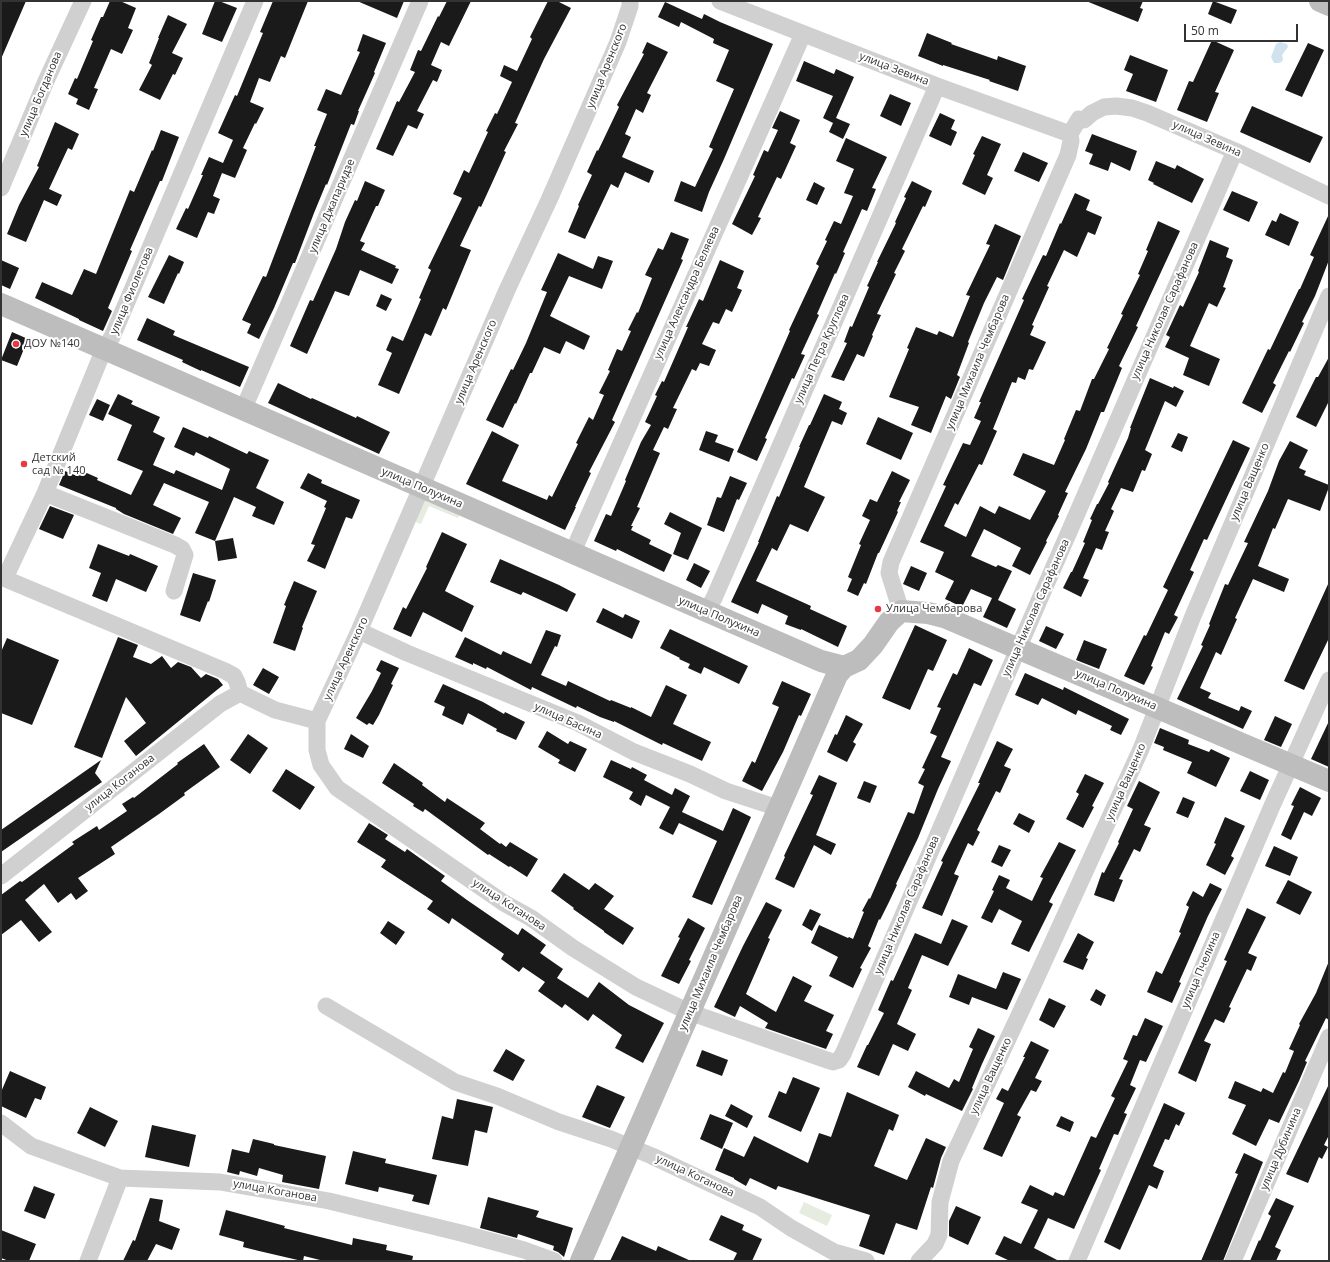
<!DOCTYPE html>
<meta charset="utf-8">
<style>
body{margin:0}
#map{position:relative;width:1330px;height:1262px;overflow:hidden;background:#fff;font-family:"Open Sans",sans-serif}
canvas{display:block}
.frame{position:absolute;inset:0;border:2px solid #333;pointer-events:none}
.scale{position:absolute;left:1184px;top:24px;width:114px;height:18px;box-sizing:border-box;border:2px solid #333;border-top:0;padding-left:5px;font-size:12px;line-height:14px;white-space:nowrap;color:#333;-webkit-text-stroke:3px #fff;paint-order:stroke}
</style>
<div id="map">
<canvas width="1330" height="1262"></canvas>
<div class="frame"></div>
<div class="scale">50 m</div>
</div>
<script>
const ctx = document.querySelector('canvas').getContext('2d');
ctx.lineJoin = 'round';
function fillPath(path, color) { ctx.fillStyle = color; ctx.fill(path, 'evenodd'); }
const toPath = rows => new Path2D(rows.map(r => 'M' + r).join(''));
function stroke(path, color, width, dash) { ctx.strokeStyle = color; ctx.lineWidth = width; ctx.lineCap = dash ? 'butt' : 'round'; ctx.setLineDash(dash || []); ctx.stroke(path); }
function write(font, color, halo, rows, align = 'center') {
  ctx.font = font + ' "Open Sans",sans-serif'; ctx.lineWidth = 4; ctx.setLineDash([]); ctx.textBaseline = 'middle'; ctx.strokeStyle = halo; ctx.fillStyle = color; for (const [text, x, y, turn = 0] of rows) {
    ctx.save(); ctx.translate(x, y); ctx.rotate((+turn || 0) * Math.PI / 180); ctx.textAlign = isNaN(turn) ? turn : align; if (halo) ctx.strokeText(text, 0, 0); ctx.fillText(text, 0, 0); ctx.restore();
  }
}
fillPath(toPath([
 [422,498,460,513,458,518,429,506,421,524,413,521],
 [804,1202,832,1215,827,1226,799,1213]
]), '#e6ecdf');
fillPath(toPath([
 [1280,42,1287,44,1288,47,1282,55,1283,60,1280,63,1274,63,1271,57,1276,44]
]), '#cfe2ee');
fillPath(toPath([
 [1,1,26,1,1,59],
 [110,1,120,1,136,8,128,28,133,30,122,54,111,49,94,88,98,89,89,110,76,104,78,99,68,94,75,78,77,79,93,41,91,40,101,17,103,17],
 [215,1,219,1,237,8,222,42,202,34],
 [273,1,308,1,285,58,281,56,270,82,259,78,250,102,264,108,256,124,255,123,243,148,247,150,235,178,222,173,213,196,220,199,214,214,208,212,197,238,176,229,186,208,188,209,203,175,201,175,209,157,223,163,233,140,218,133,235,95,237,96,263,33,260,32],
 [357,1,404,1,397,18],
 [447,1,471,1,449,46,441,42,431,65,442,70,437,82,433,80,417,111,424,114,417,129,408,125,393,156,376,149,397,101,399,102,415,72,410,70,418,50,421,51,438,16,439,17],
 [548,1,557,1,571,8,544,59,515,123,518,124,504,151,506,152,492,183,481,207,479,206,460,246,471,250,446,310,443,308,431,336,425,333,399,394,378,385,392,353,386,350,392,336,403,341,421,299,419,298,431,270,428,268,462,198,453,194,464,170,469,173,488,132,486,131,495,113,497,114,512,82,500,76,504,65,517,71,532,39,530,37],
 [1086,1,1143,1,1140,8,1143,9,1138,22],
 [1213,1,1237,10,1231,24,1208,14],
 [665,2,702,19,704,14,720,22,773,44,724,159,709,192,702,212,674,201,681,181,695,187,713,149,709,147,734,89,716,81,729,50,713,43,714,39,681,22,679,27,658,17],
 [168,15,187,24,172,53,183,58,175,75,173,74,160,100,139,90,152,65,149,63,159,38,158,38],
 [927,33,952,43,951,44,997,60,998,56,1026,66,1018,91,989,81,990,80,943,65,943,66,918,56],
 [363,34,386,43,374,72,375,73,358,111,359,111,354,125,351,124,327,185,326,184,314,213,295,263,293,263,274,308,259,339,247,333,251,324,242,320,263,276,266,277,316,146,314,146,327,114,317,110,326,89,341,95,360,52,357,51],
 [1212,40,1234,50,1215,92,1219,93,1207,122,1177,110,1189,81,1193,82],
 [647,42,668,52,647,93,651,95,643,113,636,109,625,134,631,137,622,157,654,171,649,183,625,172,618,188,611,184,585,239,568,232,579,206,578,205,592,175,587,172,597,150,598,151,619,107,617,105,644,54,642,53],
 [1308,43,1324,50,1302,97,1285,90],
 [1130,55,1168,70,1156,102,1126,91,1133,74,1124,70],
 [804,61,834,74,836,69,854,77,836,118,850,124,843,139,829,132,833,123,823,118,833,96,796,81],
 [890,94,911,103,901,126,880,116],
 [1252,106,1323,137,1310,163,1240,132],
 [780,111,800,120,790,143,796,146,781,179,777,177,758,217,761,218,752,235,732,224,755,176,753,175,764,150,768,152,778,130,772,128],
 [940,113,955,120,951,129,957,132,951,146,929,136],
 [55,122,79,134,72,150,68,148,49,189,62,195,57,206,44,200,26,242,7,234,19,205,39,167,37,166],
 [161,130,179,137,162,181,160,181,130,250,132,251,108,308,112,311,103,331,79,320,79,319,35,298,42,282,72,295,84,269,96,274,130,190,134,192,152,150,153,151],
 [1092,134,1137,151,1130,171,1111,162,1108,171,1089,164,1093,154,1085,151],
 [982,136,1001,144,987,175,993,178,985,195,962,184,975,155,973,154],
 [846,138,887,157,872,188,876,189,867,211,862,209,843,252,845,253,836,274,835,273,817,314,819,315,801,354,805,355,794,379,792,378,765,438,767,439,757,461,737,452,790,331,789,330,819,266,816,264,827,241,825,240,834,221,841,224,853,196,844,193,854,169,836,161],
 [1023,152,1048,163,1039,182,1014,171],
 [1156,161,1175,169,1177,165,1204,179,1192,203,1153,184,1154,183,1148,180],
 [365,181,385,190,378,206,376,206,360,241,365,243,361,250,396,266,395,268,399,269,392,284,360,270,349,296,335,291,307,354,290,346,310,300,313,301,336,249,345,222,355,200,357,201],
 [912,181,932,191,925,207,923,206,902,249,905,251,894,273,896,274,877,314,881,315,872,335,873,336,864,357,857,354,844,381,831,377,847,343,844,342,850,326,852,327,869,287,867,286,878,262,877,262,896,223,895,222,906,198,904,197],
 [814,182,825,188,817,205,806,200],
 [1232,191,1258,202,1249,222,1223,210],
 [1075,193,1090,200,1086,210,1102,217,1095,235,1088,232,1077,257,1064,250,1047,286,1049,287,1032,325,1034,326,1030,335,1046,342,1033,370,1029,369,1025,380,1018,377,1016,383,1012,382,993,429,997,431,982,465,979,464,958,505,955,503,944,526,966,537,980,506,995,514,999,506,1030,520,1046,491,1013,475,1023,453,1054,465,1065,440,1064,439,1076,410,1080,411,1092,379,1094,379,1109,349,1107,348,1123,315,1121,314,1140,275,1138,274,1148,251,1146,250,1158,221,1180,231,1136,326,1138,327,1119,366,1122,368,1104,412,1101,412,1086,449,1065,492,1068,493,1058,515,1059,516,1046,541,1047,542,1030,575,1012,566,1021,548,984,529,971,556,996,567,998,565,1012,571,998,600,1016,609,1007,628,983,617,992,598,971,589,962,607,945,599,954,581,935,572,944,552,920,542,946,486,943,485,963,443,970,445,981,421,974,418,981,402,979,402,1024,300,1022,299,1043,255,1046,256,1060,223,1061,224],
 [1280,213,1299,222,1289,246,1265,235,1272,220,1276,222],
 [1329,214,1329,260,1315,296,1302,322,1304,323,1290,352,1289,351,1273,383,1276,385,1262,413,1242,403,1268,349,1270,350,1299,289,1300,289,1314,257,1310,255],
 [995,224,1021,236,1003,280,997,277,984,303,968,342,969,343,957,375,960,377,951,399,946,396,931,433,911,425,919,407,889,397,909,349,907,348,916,327,937,335,939,331,953,337,970,296,966,295,990,245,986,244],
 [671,232,689,239,681,259,683,260,612,420,615,422,589,472,591,473,575,507,576,507,565,530,466,484,492,431,519,445,502,481,547,500,549,495,552,497,578,444,576,443,589,417,593,420,604,395,599,393,610,371,608,370,617,349,622,351,631,331,628,330,637,312,638,313,652,278,645,275,658,248,663,250],
 [1210,240,1229,248,1226,257,1233,260,1223,287,1226,288,1217,307,1209,303,1190,346,1220,359,1209,386,1183,375,1189,358,1165,347,1170,337,1166,335,1180,305,1183,307,1199,272,1198,271],
 [558,253,593,269,598,256,613,261,602,289,569,276,550,316,590,336,584,350,566,341,560,354,544,347,532,373,530,373,516,404,515,403,503,428,486,420,511,369,513,370,526,343,547,292,541,290],
 [169,255,184,262,179,274,178,273,164,304,148,297],
 [1,260,19,268,10,289,1,285],
 [720,260,744,271,737,288,742,290,732,312,726,309,719,324,713,322,702,344,716,350,709,366,700,363,696,371,692,369,673,408,677,409,668,429,664,427,653,450,660,453,637,507,640,508,631,526,633,526,631,530,651,540,649,544,672,555,664,572,617,549,616,551,594,541,606,514,611,516,626,481,625,480,641,442,651,425,645,422,657,396,655,395,662,381,664,382,688,327,686,327,699,299,703,301],
 [381,294,392,299,386,311,376,306],
 [147,318,175,331,173,335,249,367,240,387,201,370,201,371,182,362,183,360,137,340],
 [12,332,28,339,17,366,1,360],
 [1329,357,1329,401,1316,427,1296,417,1316,377,1318,377],
 [1150,378,1173,388,1174,386,1184,391,1176,407,1165,401,1145,450,1152,454,1145,471,1142,470,1133,492,1121,488,1111,509,1114,511,1105,531,1109,532,1102,550,1096,548,1083,578,1089,580,1081,597,1063,588,1071,572,1072,572,1085,543,1083,542,1092,520,1090,519,1097,504,1098,504,1109,483,1108,482,1128,438,1131,428,1130,428],
 [278,383,311,399,312,398,356,418,357,416,390,432,379,454,268,403],
 [118,394,133,401,131,404,160,417,153,432,165,438,153,465,174,474,176,470,222,490,230,469,196,452,194,456,174,447,183,427,208,438,209,436,247,454,249,451,269,460,256,488,284,502,274,525,252,516,256,507,234,497,215,541,195,533,209,502,164,483,153,505,181,518,173,534,124,514,116,509,116,508,59,485,65,471,77,476,80,470,98,478,97,480,131,495,143,471,117,460,132,425,108,414],
 [824,394,842,402,839,409,847,413,842,425,832,421,804,487,825,497,808,532,790,524,777,551,772,548,756,581,811,606,810,609,847,626,838,647,801,629,801,630,785,624,788,616,762,604,758,614,731,602,759,542,758,542,777,496,779,497,800,447,799,447,809,425,810,425],
 [97,399,110,405,103,421,89,415],
 [878,417,913,433,901,460,866,444],
 [706,431,718,435,715,442,734,449,729,462,699,450],
 [1178,433,1188,437,1182,452,1171,447],
 [1233,440,1250,448,1207,540,1204,539,1190,570,1194,572,1174,615,1178,617,1169,634,1165,632,1151,666,1153,667,1144,685,1124,676,1144,635,1146,636,1168,590,1163,587],
 [1290,441,1308,450,1299,468,1306,471,1304,475,1329,485,1329,487,1320,511,1288,499,1275,529,1273,528,1258,566,1289,579,1284,592,1253,579,1235,618,1237,619,1221,655,1216,652,1200,688,1211,693,1208,698,1239,711,1241,706,1252,711,1243,729,1177,699,1203,646,1201,645,1210,625,1209,624,1225,584,1228,585,1248,543,1244,542,1268,491,1279,461],
 [892,471,910,480,899,502,901,502,897,511,898,512,879,553,878,553,866,584,864,583,858,596,847,591,852,579,848,577,861,545,859,544,870,520,862,516,870,499,877,502],
 [308,473,322,480,321,483,360,500,352,519,346,517,325,569,307,561,315,545,311,544,326,508,324,507,327,501,300,488],
 [730,476,747,483,739,500,737,499,724,532,707,525,717,497,721,498],
 [50,506,74,515,63,539,39,529],
 [670,512,702,528,688,560,673,554,681,533,664,524],
 [442,532,467,544,445,591,474,606,462,632,423,612,411,637,393,629,403,607,406,609,427,568,426,567],
 [233,538,237,558,218,561,215,541],
 [98,544,129,556,130,554,158,566,146,592,116,579,107,602,92,596,101,573,89,568],
 [500,559,559,585,576,594,567,612,523,592,521,595,490,582],
 [694,563,710,571,701,588,686,580],
 [911,566,927,573,919,591,903,584],
 [193,573,216,580,209,602,208,601,200,622,180,615],
 [294,581,317,591,302,627,303,628,295,651,273,643,286,606,284,605],
 [1329,582,1329,638,1304,690,1284,681],
 [603,608,623,618,625,614,640,621,632,639,596,622],
 [915,625,947,640,933,671,928,669,910,710,882,698],
 [1046,626,1064,634,1056,649,1039,641],
 [670,629,748,666,739,684,704,667,701,674,688,668,690,664,679,659,680,658,660,648],
 [546,630,561,635,557,647,555,646,541,675,566,686,568,681,610,701,611,700,631,708,631,707,651,717,666,685,687,695,673,724,711,742,702,761,663,743,662,745,614,721,614,722,600,717,577,706,576,708,532,687,531,690,487,667,486,669,473,663,473,665,455,657,465,637,501,655,503,651,531,664],
 [118,637,138,645,133,657,151,664,162,656,171,668,178,662,191,667,201,678,206,674,218,679,223,685,136,756,124,741,146,723,126,697,102,758,74,747],
 [7,638,59,660,32,725,1,713,1,652],
 [1084,640,1107,649,1099,669,1076,660],
 [969,648,993,660,981,686,974,683,941,757,951,761,938,789,918,838,896,884,897,885,889,902,880,920,879,919,868,946,871,948,860,968,862,969,853,988,829,976,838,957,811,943,819,925,848,938,849,937,853,939,864,912,862,911,869,898,870,899,908,812,914,814,924,786,918,783,925,769,922,768,937,736,930,733,941,708,937,707,953,673,957,675],
 [381,660,399,668,391,684,393,685,379,715,373,725,369,723,367,725,356,718,372,691,381,673,376,670],
 [263,668,279,677,269,694,253,685],
 [1025,673,1063,690,1064,687,1129,719,1121,735,1110,730,1112,726,1078,710,1076,715,1042,698,1038,705,1015,695],
 [782,681,811,694,801,716,799,715,783,752,762,791,742,781,752,761,755,763,779,707,772,704],
 [443,684,483,702,504,714,505,712,525,722,516,740,496,731,497,729,468,713,463,725,442,715,445,707,434,702],
 [846,715,863,724,853,742,856,744,847,762,827,752,835,734,837,735],
 [1275,716,1292,724,1281,747,1264,740],
 [1329,721,1329,767,1311,759],
 [1160,728,1189,740,1188,744,1209,752,1211,749,1230,758,1216,787,1187,773,1192,762,1163,750,1164,747,1154,743],
 [547,731,568,744,570,741,587,749,575,772,558,763,560,760,538,747],
 [248,734,268,748,250,774,230,760],
 [351,734,369,746,363,758,344,749],
 [997,741,1013,749,1004,766,1011,769,1000,793,996,791,977,830,980,832,973,846,968,843,954,874,959,876,942,916,922,908,943,862,941,861,980,783,978,783],
 [204,744,220,767,184,793,185,795,159,814,111,847,115,854,78,878,88,891,76,900,71,893,58,903,44,884,25,900,52,932,39,942,21,920,1,935,1,895,20,881,22,882,74,844,72,842,97,826,99,830,127,811,122,804,133,797,134,798,178,764,177,763],
 [101,760,95,773,102,782,1,852,1,830],
 [611,760,631,769,632,767,647,775,644,780,672,795,675,788,690,796,682,812,723,831,733,808,751,817,712,905,692,897,717,841,679,823,673,835,659,828,670,807,646,795,641,806,629,799,633,792,603,777],
 [394,763,423,783,422,785,445,802,447,798,485,823,480,829,500,844,501,843,506,847,510,842,538,859,527,877,510,866,509,867,489,854,488,855,425,809,423,812,413,806,414,804,382,783],
 [286,769,315,787,300,810,272,791],
 [1250,771,1269,780,1260,800,1240,791],
 [1085,774,1104,783,1092,806,1094,807,1083,828,1066,819,1079,794,1076,792],
 [819,775,837,783,816,835,836,844,831,855,814,845,794,888,775,879,785,857,784,856,813,795,810,794],
 [864,781,877,786,870,803,857,798],
 [1139,781,1160,792,1144,825,1151,828,1140,852,1134,849,1119,879,1123,880,1114,902,1094,895,1102,872,1104,873,1119,843,1118,842,1133,809,1127,806],
 [1300,787,1321,798,1312,816,1304,812,1291,840,1281,835,1294,806,1291,805],
 [1183,797,1195,802,1188,818,1176,813],
 [1019,813,1035,821,1029,833,1013,824],
 [1225,817,1245,826,1231,856,1234,858,1225,875,1206,865,1216,844,1214,843],
 [369,823,388,835,385,839,405,852,407,849,445,876,441,881,467,900,518,935,522,928,546,945,540,953,563,969,557,978,588,998,599,982,629,1005,664,1023,643,1063,615,1048,622,1035,593,1014,588,1021,565,1004,562,1008,538,991,545,982,523,967,519,972,501,959,504,954,452,918,449,924,427,909,433,901,381,867,386,860,357,842],
 [1059,842,1076,850,1049,902,1053,904,1029,952,1011,944,1022,921,999,909,992,923,981,918,994,891,992,890,999,875,1010,880,1006,888,1032,901,1043,878,1040,877],
 [999,845,1011,850,1002,867,991,862],
 [1274,846,1298,857,1290,876,1265,866],
 [564,873,589,890,595,883,614,896,604,909,634,928,623,945,604,932,604,931,573,909,574,908,551,891],
 [1288,880,1312,892,1300,915,1276,903],
 [1210,883,1222,889,1208,916,1179,982,1181,983,1172,1003,1147,992,1156,971,1162,974,1181,933,1179,932,1189,907,1186,905,1193,891,1203,897],
 [766,902,782,910,768,938,770,939,746,994,776,1012,793,976,812,986,804,1001,834,1015,826,1031,833,1034,826,1049,765,1028,768,1023,740,1006,735,1017,714,1007,743,946],
 [1247,908,1266,917,1248,953,1257,957,1251,971,1247,969,1229,1007,1231,1008,1224,1023,1215,1019,1204,1041,1211,1044,1196,1082,1178,1073,1227,961,1224,960],
 [810,909,821,914,812,931,802,925],
 [688,918,705,928,689,960,691,961,679,984,661,976,680,938,678,937],
 [952,919,968,926,948,966,922,955,908,988,912,990,897,1024,916,1034,908,1051,893,1044,879,1076,857,1067,867,1045,868,1045,884,1013,878,1010,891,980,893,981,915,933,941,944],
 [388,921,405,932,396,945,380,933],
 [1078,933,1094,942,1086,958,1088,959,1083,970,1063,962],
 [1329,961,1329,1020,1326,1018,1305,1061,1307,1062,1299,1081,1279,1123,1269,1119,1256,1146,1232,1134,1246,1105,1228,1098,1235,1081,1261,1092,1263,1088,1273,1093,1283,1072,1285,1073,1294,1051,1289,1049,1300,1025,1299,1024,1316,993],
 [1003,972,1021,979,1007,1010,972,997,969,1005,949,997,958,974,996,989],
 [1096,989,1106,995,1101,1006,1090,1000],
 [1049,998,1066,1006,1054,1028,1039,1020],
 [1145,1018,1163,1026,1146,1062,1140,1060,1130,1085,1136,1088,1124,1113,1127,1114,1118,1135,1114,1134,1099,1169,1101,1170,1074,1229,1048,1218,1034,1248,1059,1261,1010,1261,995,1254,1004,1236,1021,1244,1038,1210,1021,1203,1030,1185,1053,1196,1055,1192,1064,1196,1091,1136,1096,1138,1115,1098,1111,1096,1128,1061,1123,1059,1133,1035,1137,1036],
 [978,1028,995,1036,982,1064,972,1088,973,1089,962,1111,926,1094,925,1096,908,1087,916,1071,949,1088,954,1079,959,1082,973,1049,969,1047],
 [1031,1041,1049,1050,1035,1078,1042,1081,1036,1092,1031,1090,1017,1115,1021,1117,1002,1157,983,1149,1004,1103,996,1099,1002,1088,1008,1091,1025,1057,1023,1057],
 [506,1049,525,1060,513,1081,493,1071],
 [702,1050,728,1060,722,1076,696,1066],
 [10,1071,46,1087,41,1100,35,1098,26,1118,1,1106,1,1092],
 [793,1077,820,1088,801,1132,768,1117,779,1091,786,1094],
 [1329,1084,1329,1135,1324,1145,1328,1147,1322,1159,1319,1157,1308,1183,1286,1174],
 [597,1085,625,1097,610,1128,582,1117],
 [847,1092,899,1115,893,1131,889,1129,874,1166,907,1180,926,1138,946,1147,941,1158,933,1188,931,1187,917,1230,896,1223,884,1255,859,1246,870,1215,778,1186,776,1190,750,1178,746,1186,734,1179,734,1178,715,1170,724,1148,744,1157,754,1136,808,1163,819,1133,831,1137],
 [457,1099,493,1107,487,1133,475,1130,468,1166,432,1159,442,1116,453,1119],
 [1164,1103,1185,1113,1179,1126,1176,1124,1169,1140,1165,1139,1153,1166,1164,1171,1157,1189,1149,1185,1120,1250,1104,1242],
 [731,1104,753,1116,747,1128,725,1116],
 [90,1107,118,1121,105,1147,77,1133],
 [710,1114,733,1123,722,1149,700,1139],
 [1061,1116,1074,1122,1070,1132,1056,1126],
 [152,1125,196,1135,189,1167,145,1157],
 [253,1139,274,1144,274,1145,326,1156,319,1189,282,1182,283,1175,259,1168,257,1176,240,1171,239,1175,227,1172,232,1149,249,1153],
 [353,1151,386,1159,385,1163,437,1175,429,1205,412,1201,414,1195,379,1187,378,1192,345,1184],
 [1244,1153,1263,1162,1223,1261,1201,1261,1238,1174,1235,1173],
 [34,1186,55,1194,45,1219,24,1211],
 [488,1197,539,1211,536,1217,573,1228,564,1257,558,1252,553,1250,554,1246,518,1234,517,1238,480,1228],
 [150,1198,163,1200,159,1221,180,1229,172,1250,156,1244,147,1261,123,1261,133,1240,135,1241],
 [1276,1198,1294,1206,1275,1247,1281,1250,1276,1261,1250,1261,1259,1240,1260,1241,1271,1216,1268,1214],
 [956,1206,981,1217,968,1245,949,1236,949,1221],
 [226,1210,285,1226,284,1228,352,1245,353,1238,387,1245,386,1250,413,1256,412,1261,324,1261,304,1256,303,1261,302,1261,259,1251,243,1247,244,1242,219,1235],
 [721,1215,744,1225,742,1230,762,1239,752,1261,733,1261,737,1253,709,1240],
 [1,1230,36,1244,29,1261,9,1261,1,1258],
 [622,1236,656,1251,658,1246,691,1261,610,1261]
]), '#1a1a1a');
stroke(toPath([
 [720,1,937,86,1070,134],
 [1,188,46,81,83,1],
 [243,410,420,1],
 [45,493,175,545,182,549,185,555,174,591],
 [573,554,578,540,803,34],
 [1,577,225,671,234,676,237,682,240,693,275,710,317,721,317,750,321,765,337,788,504,903,531,918,573,948,636,987,689,1012,827,1060,833,1062,839,1060,843,1054,1018,649,1235,151],
 [5,578,45,493,104,349,112,337,255,1],
 [901,611,889,573,891,562,1068,155,1071,141,1070,134,1079,119,1084,120,1092,113,1104,107,1116,106,1132,108,1147,113,1235,151,1329,196],
 [706,612,714,598,937,86],
 [359,631,407,653,578,723,634,752,690,774,726,791,778,808],
 [317,721,359,631,507,290,549,200,618,42,630,6,630,1],
 [1,876,220,704,240,693],
 [326,1006,455,1082,497,1096,559,1122,611,1139,652,1156,760,1207,791,1228,834,1252,866,1261],
 [1,1123,31,1146,120,1178,220,1182,329,1201,461,1233,524,1250,554,1261],
 [88,1261,120,1178],
 [919,1261,935,1244,939,1235,940,1202,951,1161,1035,981,1141,749,1193,616,1329,296],
 [1077,1261,1272,806,1329,680],
 [1233,1261,1329,1037]
]), '#d0d0d0', 17);
stroke(toPath([
 [1320,1,1329,5],
 [1,304,821,661,844,667],
 [581,1261,837,675,844,667,859,660,873,645,889,622,901,611,928,613,944,617,1329,781]
]), '#bdbdbd', 22);
for (const [x, y, r, color] of [
 [16,344,4,"#e63946"],
 [24,464,4,"#e63946"],
 [878,609,4,"#e63946"]
]) { const dot = new Path2D(); dot.arc(x, y, r, 0, 2 * Math.PI); ctx.fillStyle = color; ctx.fill(dot); stroke(dot, '#fff', 1.5); }
write('11px', '#333', '#fff', [
 ["улица Аренского",607,66,-68],
 ["улица Зевина",894,69,21],
 ["улица Богданова",41,94,-67],
 ["улица Зевина",1207,139,24],
 ["улица Джапаридзе",332,206,-67],
 ["улица Фиолетова",132,291,-67],
 ["улица Александра Беляева",687,293,-66],
 ["улица Николая Сарафанова",1165,311,-66],
 ["улица Петра Круглова",822,349,-66],
 ["улица Аренского",476,362,-67],
 ["улица Михаила Чембарова",978,362,-67],
 ["улица Ващенко",1250,482,-67],
 ["улица Полухина",422,488,23],
 ["улица Николая Сарафанова",1036,608,-66],
 ["улица Полухина",719,617,23],
 ["улица Аренского",346,659,-65],
 ["улица Полухина",1116,690,23],
 ["улица Басина",568,721,24],
 ["улица Ващенко",1126,782,-66],
 ["улица Коганова",120,783,-38],
 ["улица Коганова",509,905,33],
 ["улица Николая Сарафанова",907,905,-67],
 ["улица Михаила Чембарова",711,963,-67],
 ["улица Пчелина",1201,970,-67],
 ["улица Ващенко",991,1076,-65],
 ["улица Дубинина",1281,1149,-67],
 ["улица Коганова",695,1176,25],
 ["улица Коганова",275,1191,10]
]);
write('11px', '#333', '#fff', [
 ["ДОУ №140",24,344],
 ["Детский",32,458],
 ["сад № 140",32,471],
 ["Улица Чембарова",886,609]
], 'left');
</script>
